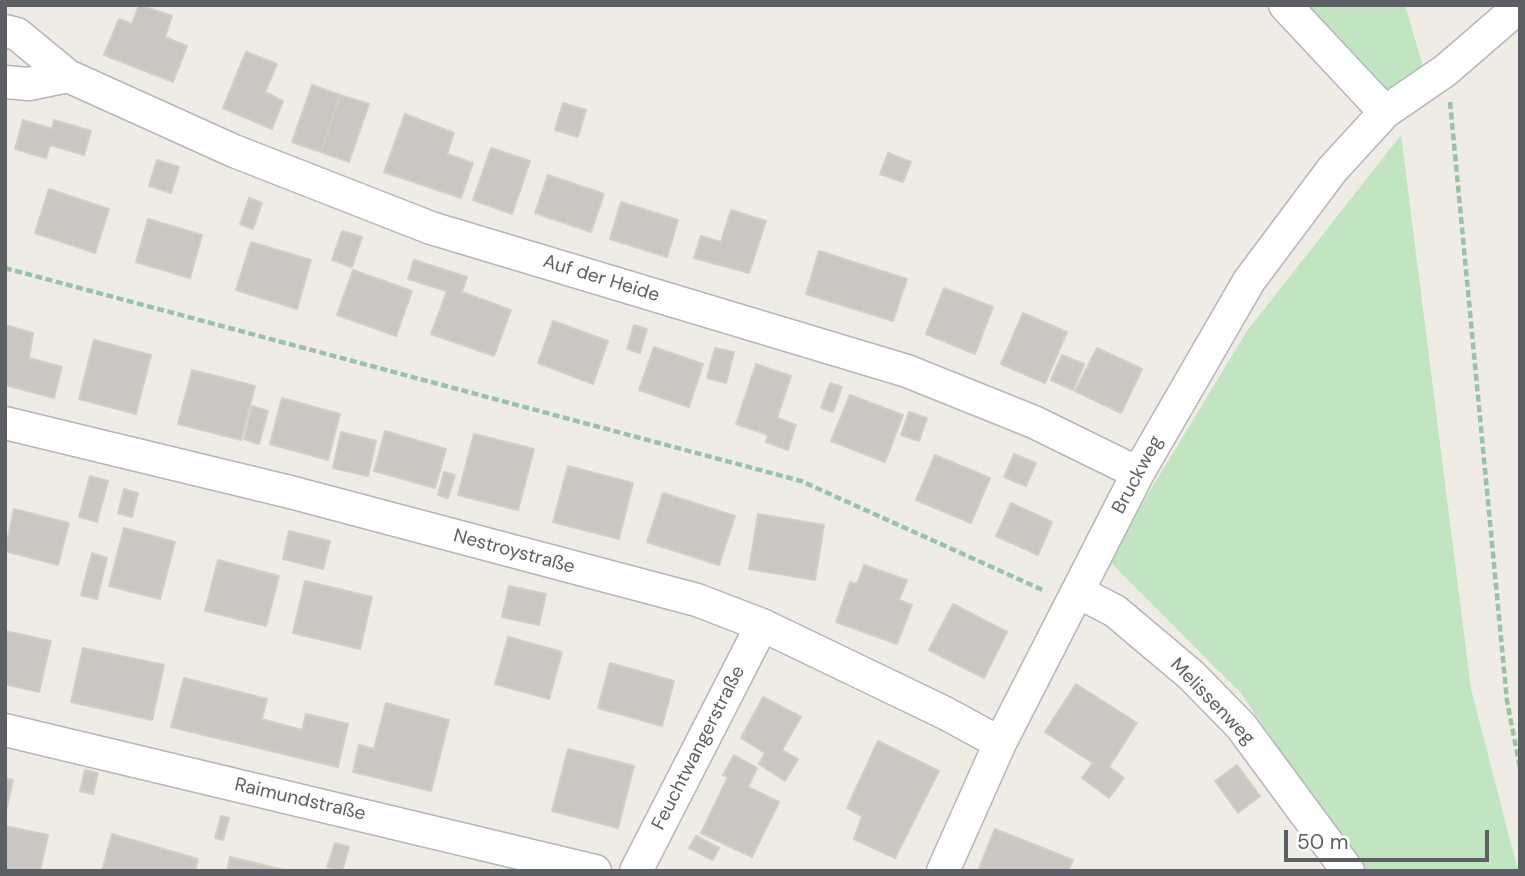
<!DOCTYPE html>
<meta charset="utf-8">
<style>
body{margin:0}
#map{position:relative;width:1525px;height:876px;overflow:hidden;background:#eeece4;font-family:"DM Sans",sans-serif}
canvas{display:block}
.frame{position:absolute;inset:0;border:7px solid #5c5f64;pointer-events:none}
.scale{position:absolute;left:1284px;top:830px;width:205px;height:32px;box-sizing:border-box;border:4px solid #5c5f64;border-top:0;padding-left:9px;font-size:21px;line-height:24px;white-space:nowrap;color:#5c5f64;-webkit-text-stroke:5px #fff;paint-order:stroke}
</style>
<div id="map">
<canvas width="1525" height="876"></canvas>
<div class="frame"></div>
<div class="scale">50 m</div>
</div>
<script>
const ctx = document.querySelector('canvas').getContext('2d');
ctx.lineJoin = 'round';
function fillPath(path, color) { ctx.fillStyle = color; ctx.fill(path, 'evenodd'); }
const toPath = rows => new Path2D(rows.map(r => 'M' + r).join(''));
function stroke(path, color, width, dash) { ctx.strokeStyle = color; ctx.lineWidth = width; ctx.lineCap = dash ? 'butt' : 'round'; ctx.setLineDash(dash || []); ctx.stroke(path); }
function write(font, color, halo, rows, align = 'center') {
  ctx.font = font + ' "DM Sans",sans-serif'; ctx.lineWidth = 6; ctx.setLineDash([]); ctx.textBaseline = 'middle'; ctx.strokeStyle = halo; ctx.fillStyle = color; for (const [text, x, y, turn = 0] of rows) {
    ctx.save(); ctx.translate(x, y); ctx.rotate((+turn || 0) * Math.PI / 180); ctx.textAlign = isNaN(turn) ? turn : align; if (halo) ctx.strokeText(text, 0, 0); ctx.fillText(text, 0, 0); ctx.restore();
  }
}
fillPath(toPath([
 [1304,5,1405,5,1425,73,1387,91],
 [1401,135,1471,689,1518,871,1362,871,1240,692,1108,560,1247,331]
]), '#c0e5c0');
const building = toPath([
 [139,5,172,16,165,37,187,46,173,82,104,55,119,19,132,24,139,5],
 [246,52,277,64,265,92,283,101,272,129,223,108,246,52],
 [312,85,340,95,321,152,292,142,312,85],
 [340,95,369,104,349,162,321,152,340,95],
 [563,103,586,110,578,137,555,130,563,103],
 [405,114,454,133,447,154,473,163,461,198,384,172,405,114],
 [23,120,52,129,54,120,91,131,84,155,50,145,46,158,15,149,23,120],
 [491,148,530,161,512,214,473,200,491,148],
 [888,153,911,162,903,182,880,174,888,153],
 [157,160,179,167,171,193,149,186,157,160],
 [548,175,604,194,591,232,535,213,548,175],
 [49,189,109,209,95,253,35,233,49,189],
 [249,198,262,203,253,229,240,224,249,198],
 [621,202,678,220,667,257,610,239,621,202],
 [731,210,766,221,749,273,694,258,701,236,721,242,731,210],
 [148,219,202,235,190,278,136,262,148,219],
 [342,231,362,237,352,267,332,260,342,231],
 [251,242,311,260,297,309,236,290,251,242],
 [819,251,907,279,893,321,806,294,819,251],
 [414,260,467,277,462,292,511,310,494,356,431,334,447,291,408,279,414,260],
 [353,270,412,291,396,336,337,315,353,270],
 [944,288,993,307,975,354,926,334,944,288],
 [1023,313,1067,332,1045,383,1001,364,1023,313],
 [553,321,608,341,593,384,538,363,553,321],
 [5,325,33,333,29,358,62,367,54,398,5,385,5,325],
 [634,325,647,329,640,353,627,349,634,325],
 [94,340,151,355,136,414,79,399,94,340],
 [654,347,703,364,689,407,639,390,654,347],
 [715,348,734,352,726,383,707,378,715,348],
 [1097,348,1142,369,1121,413,1075,391,1097,348],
 [1062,355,1084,364,1073,390,1051,380,1062,355],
 [756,364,791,376,777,418,796,425,788,450,766,442,768,435,736,424,756,364],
 [192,370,255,386,241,440,178,424,192,370],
 [830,383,842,387,833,412,821,408,830,383],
 [850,395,903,415,885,462,831,441,850,395],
 [282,398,340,414,328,460,270,444,282,398],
 [252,406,268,411,259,444,244,439,252,406],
 [909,412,927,418,919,441,901,435,909,412],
 [385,431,446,449,435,488,374,471,385,431],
 [341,432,376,441,368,476,333,468,341,432],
 [474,434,534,449,518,510,458,495,474,434],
 [1014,454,1036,463,1026,486,1004,477,1014,454],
 [935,455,990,478,971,523,916,500,935,455],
 [568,466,633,483,619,539,553,522,568,466],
 [444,472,455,475,448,498,438,495,444,472],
 [90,476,108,481,97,522,79,517,90,476],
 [124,489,138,493,132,517,118,513,124,489],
 [663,493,735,516,719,565,647,542,663,493],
 [1011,503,1052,522,1038,555,996,536,1011,503],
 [14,509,69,523,58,565,5,551,14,509],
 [758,514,824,525,815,580,749,569,758,514],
 [124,528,175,542,160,599,109,586,124,528],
 [289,531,330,541,323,569,283,559,289,531],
 [92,553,107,558,97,599,81,595,92,553],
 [218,560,279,576,266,626,205,611,218,560],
 [864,565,907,580,899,600,912,605,897,644,836,622,850,582,857,584,864,565],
 [305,581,372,597,360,649,293,633,305,581],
 [509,586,546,594,539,625,502,617,509,586],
 [953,604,1007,632,984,678,929,650,953,604],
 [5,631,51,641,39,692,5,684,5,631],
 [508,637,562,652,549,699,495,684,508,637],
 [83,648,164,665,152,720,71,702,83,648],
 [610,663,674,681,662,726,598,708,610,663],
 [184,678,267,699,262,719,302,730,306,714,348,724,338,767,171,727,184,678],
 [1076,684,1137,723,1109,767,1124,778,1109,798,1082,778,1093,763,1045,732,1076,684],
 [763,697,801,717,782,750,798,759,785,781,759,764,765,753,741,738,763,697],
 [386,703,449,720,431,791,353,772,359,745,374,749,386,703],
 [878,741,939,771,895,858,854,839,862,816,847,808,878,741],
 [568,749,634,766,618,828,552,811,568,749],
 [734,755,757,768,748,787,779,802,752,857,701,833,728,777,723,775,734,755],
 [1237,765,1260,796,1238,813,1215,781,1237,765],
 [85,770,98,773,93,794,80,791,85,770],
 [5,778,13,780,5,815,5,778],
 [221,816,229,818,223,840,215,838,221,816],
 [5,826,48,835,40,871,5,871,5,826],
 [995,829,1073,860,1068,871,978,871,995,829],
 [112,834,198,859,195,871,102,871,112,834],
 [696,836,719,848,713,860,689,848,696,836],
 [335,843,349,847,342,871,327,867,335,843],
 [230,857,288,871,227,871,230,857]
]);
fillPath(building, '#cac6c1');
stroke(building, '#d3cec2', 2);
const street = toPath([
 [1285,5,1385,112],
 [5,31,17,34,68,76,234,151,431,228,907,371,1034,422,1138,473],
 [5,82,29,84,68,76],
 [5,423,290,492,697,600,762,625,945,713,1000,743],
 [1078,592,1115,611,1191,675,1241,726,1348,871],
 [5,730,595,871],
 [636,871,762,625],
 [943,871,1000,743,1138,473,1249,281,1332,170,1385,112,1446,70,1520,6]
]);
stroke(street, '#b4b6bb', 35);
stroke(toPath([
 [1450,102,1507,701,1520,768],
 [5,268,801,481,1045,591]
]), '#98c4a5', 4.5, [7, 3.5]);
stroke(street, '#fff', 32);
write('19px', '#5c5f64', '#fff', [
 ["Auf der Heide",601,279,17],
 ["Bruckweg",1138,475,-62],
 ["Nestroystraße",514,552,15],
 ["Melissenweg",1212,702,46],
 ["Feuchtwangerstraße",699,748,-63],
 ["Raimundstraße",300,800,13]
]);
</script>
